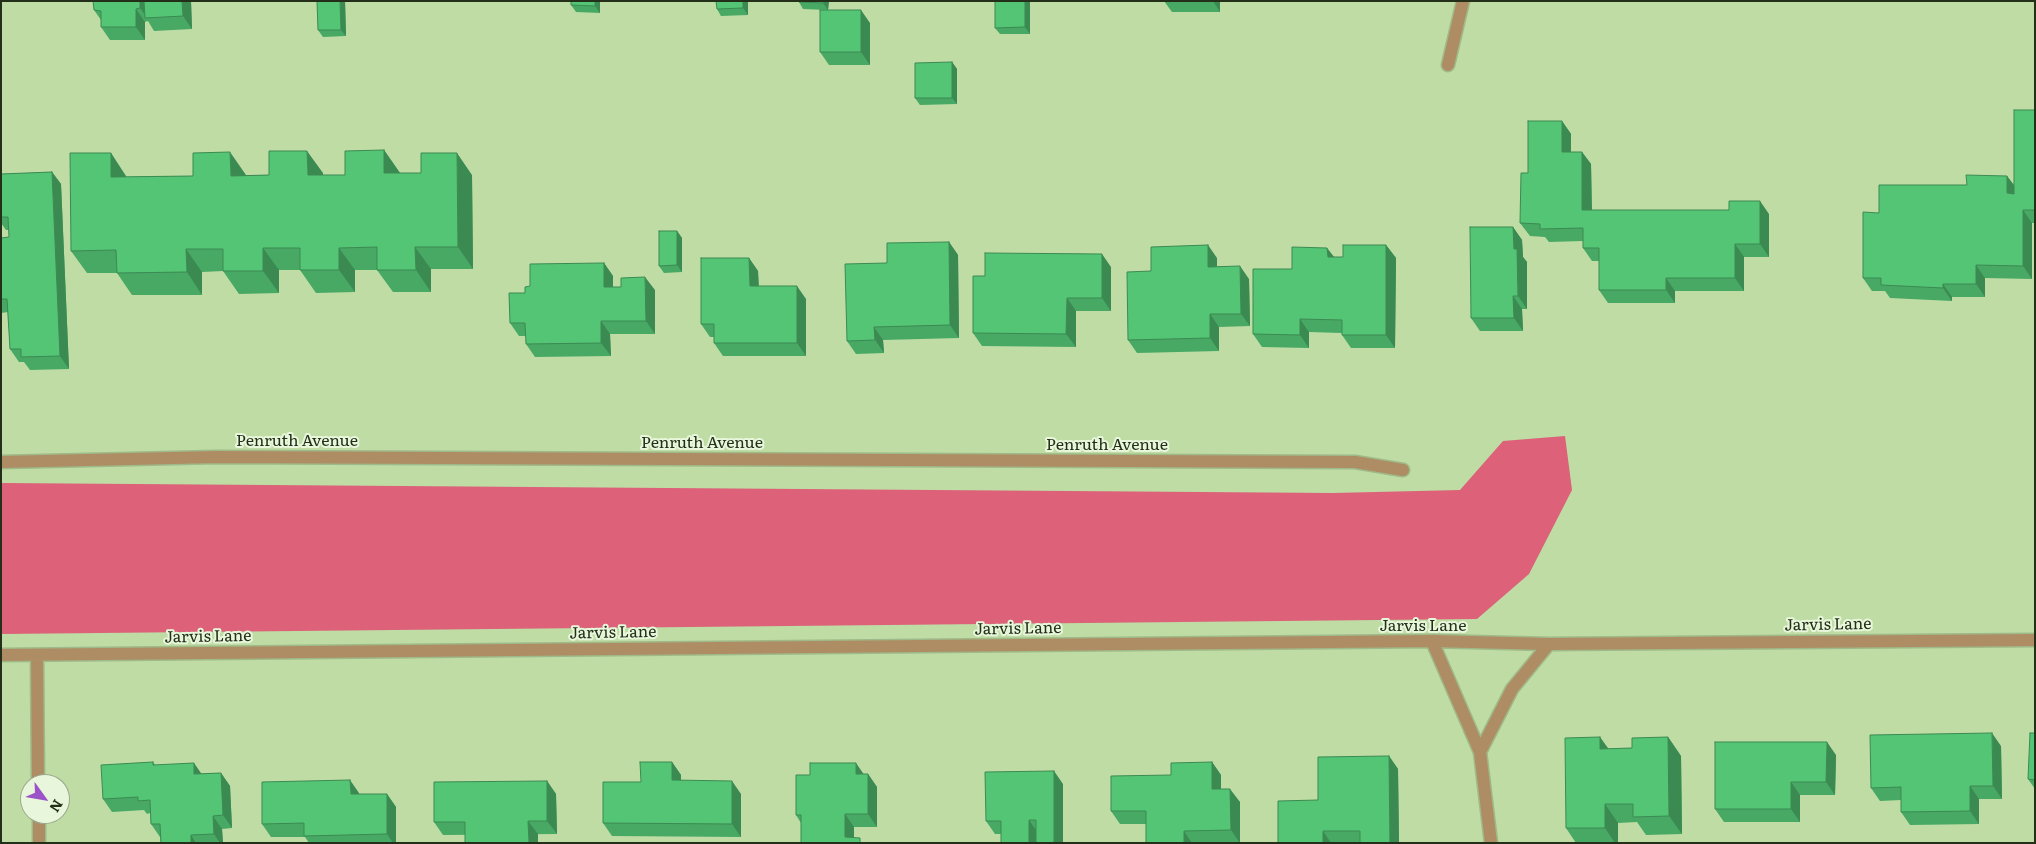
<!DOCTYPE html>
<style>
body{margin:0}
#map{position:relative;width:2036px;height:844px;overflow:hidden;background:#bedca4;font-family:Literata,serif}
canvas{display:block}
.frame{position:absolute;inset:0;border:2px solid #242f19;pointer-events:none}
.north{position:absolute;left:20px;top:774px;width:50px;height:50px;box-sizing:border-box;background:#e8f7db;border:1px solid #9aa78d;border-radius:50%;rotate:122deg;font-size:14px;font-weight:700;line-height:20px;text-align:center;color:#242f19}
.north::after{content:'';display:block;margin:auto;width:18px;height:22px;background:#9b53c7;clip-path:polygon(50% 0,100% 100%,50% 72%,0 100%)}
</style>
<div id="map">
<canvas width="2036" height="844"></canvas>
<div class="frame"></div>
<div class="north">N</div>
</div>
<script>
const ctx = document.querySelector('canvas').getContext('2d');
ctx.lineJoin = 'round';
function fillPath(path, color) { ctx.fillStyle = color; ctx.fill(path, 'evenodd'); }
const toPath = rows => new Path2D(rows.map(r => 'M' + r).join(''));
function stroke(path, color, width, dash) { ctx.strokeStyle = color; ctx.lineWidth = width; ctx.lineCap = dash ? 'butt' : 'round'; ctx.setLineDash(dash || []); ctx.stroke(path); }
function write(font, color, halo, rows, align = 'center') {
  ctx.font = font + ' Literata,serif'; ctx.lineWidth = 4; ctx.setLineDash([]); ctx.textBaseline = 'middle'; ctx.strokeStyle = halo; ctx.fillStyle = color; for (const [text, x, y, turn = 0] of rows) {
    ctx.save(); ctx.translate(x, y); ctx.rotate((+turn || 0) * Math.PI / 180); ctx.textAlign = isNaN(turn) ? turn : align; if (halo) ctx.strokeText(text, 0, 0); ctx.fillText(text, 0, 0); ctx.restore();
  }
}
fillPath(toPath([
 [1565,436,1572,490,1529,574,1477,619,1,634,1,483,1333,493,1460,490,1503,441]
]), '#dc6179');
const minor = toPath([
 [1448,65,1463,1],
 [1,462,216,457,1355,462,1403,470],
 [1432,641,1480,752,1491,843],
 [1,655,1432,641,1549,644,2035,640],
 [37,655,38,784],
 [1480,752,1512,689,1549,644],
 [39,814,39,843]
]);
stroke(minor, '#9fb988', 15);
stroke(minor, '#af8d64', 12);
fillPath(toPath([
 [191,1,192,29,154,31,148,21,145,22,145,40,110,40,101,27,101,20,94,10],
 [345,1,346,36,323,37,318,30],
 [571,1,600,1,600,13,576,12,571,5],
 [748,1,748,15,721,16,717,9],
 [829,1,828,10,803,9,799,2],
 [1030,1,1030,34,1000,34,995,28],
 [1164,1,1220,1,1220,12,1172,12],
 [870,23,870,65,829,65,820,52],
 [952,62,957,69,957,104,920,105,915,98],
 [2035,110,2035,223,2032,223,2032,279,1985,278,1985,297,1952,297,1952,301,1890,298,1885,291,1872,291,1863,278,1879,213,1967,185,2007,176,2014,185],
 [1562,121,1571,134,1571,152,1582,152,1591,164,1592,210,1769,214,1769,257,1744,257,1744,291,1675,291,1675,303,1608,303,1599,290,1599,261,1592,261,1583,248,1583,241,1549,242,1545,237,1530,236,1520,223,1528,173],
 [384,150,400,173,472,175,473,269,431,269,431,292,393,292,377,270,355,270,355,292,316,293,300,270,279,270,279,293,239,294,223,271,202,272,202,295,132,295,117,273,87,273,71,251,111,153,126,177,246,175,269,175,323,173,323,175,345,175],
 [52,172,61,184,69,369,30,370,24,362,19,362,10,349,8,312,1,313,1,238,9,237,9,230,6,230,1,223,1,174],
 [1513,227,1522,240,1523,257,1527,262,1527,309,1522,309,1523,331,1480,331,1471,318],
 [677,231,682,238,682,272,664,273,659,266],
 [949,242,958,255,959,338,883,340,884,353,856,354,847,341,887,263],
 [1386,245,1396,258,1395,348,1351,348,1342,335,1342,333,1309,332,1309,348,1262,347,1253,334,1292,269,1327,248,1334,257,1343,257],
 [749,258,758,271,759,286,806,299,806,356,723,356,714,343,714,337,710,337,701,324],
 [1217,258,1217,267,1249,279,1250,326,1219,327,1219,351,1137,353,1128,340,1151,271],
 [604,263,613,276,613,287,655,290,655,334,610,334,611,356,535,357,526,344,526,336,519,336,510,323,525,293,530,286],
 [1111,267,1111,311,1076,311,1076,347,982,346,973,333,985,276],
 [2035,733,2035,789,2028,779],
 [1668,737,1681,756,1682,834,1646,835,1637,822,1618,823,1618,843,1576,843,1566,828,1608,749,1632,748],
 [2001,746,2002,799,1979,799,1979,824,1910,825,1901,812,1901,800,1880,801,1871,788],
 [1836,755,1835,795,1800,795,1800,822,1724,822,1715,809],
 [1389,756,1398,769,1399,843,1278,843,1318,800],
 [153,762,155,765,201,774,221,773,230,786,232,828,222,829,223,843,161,843,160,837,151,824,150,813,147,814,144,810,112,812,103,799],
 [672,762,681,775,681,780,741,794,741,837,612,836,603,823,641,782],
 [1212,762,1221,775,1221,789,1240,802,1240,843,1146,843,1146,824,1120,824,1111,811],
 [868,774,877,787,877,827,854,827,854,838,801,823,796,815,810,775],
 [547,781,556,794,557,834,443,835,434,822],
 [1063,784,1063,843,1001,834,995,834,986,821],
 [359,793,359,794,387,794,396,807,396,843,309,843,305,837,271,837,262,824]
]), '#48a965');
fillPath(toPath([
 [140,1,149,1,147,18,140,8],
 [182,1,191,1,192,29,183,16],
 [340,1,345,1,346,36,341,30],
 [595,1,600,1,600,13,595,6],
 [743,1,748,1,748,15,743,8],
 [824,1,829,1,828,10,823,3],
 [1025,1,1030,1,1030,34,1025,27],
 [1213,1,1220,1,1220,12],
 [136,9,145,22,145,40,136,27],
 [861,10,870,23,870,65,861,52],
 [952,62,957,69,957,104,952,98],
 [1562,121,1571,134,1571,165,1562,152],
 [384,150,400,173,400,196,384,173],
 [307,151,323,173,323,198,308,175],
 [230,152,246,175,247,198,231,176],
 [1582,152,1591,164,1592,223,1582,210],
 [111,153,126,176,126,199,111,177],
 [457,153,472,175,473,269,458,247],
 [52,172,61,184,69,369,60,356],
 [2007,176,2016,188,2016,206,2007,193],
 [1760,201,1769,214,1769,257,1760,244],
 [2023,210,2032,223,2032,279,2023,266],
 [1513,227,1522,240,1523,257,1527,262,1527,309,1518,296,1514,249],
 [677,231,682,238,682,272,677,265],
 [949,242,958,255,959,338,950,325],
 [1735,244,1744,257,1744,291,1735,278],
 [1208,245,1217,258,1217,280,1208,267],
 [1386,245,1396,258,1395,348,1386,335],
 [415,247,431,269,431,292,416,270],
 [263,248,279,270,279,293,263,271],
 [339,248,355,270,355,292,339,270],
 [1327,248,1337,261,1328,257],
 [186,249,202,272,202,295,187,272],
 [1102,254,1111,267,1111,311,1102,298],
 [749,258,758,271,759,299,750,286],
 [604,263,613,276,613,300,604,287],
 [1976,265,1985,278,1985,297,1976,284],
 [1240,266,1249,279,1250,326,1241,314],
 [645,277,655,290,655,334,646,321],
 [1666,278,1675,291,1675,303,1666,290],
 [1943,284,1952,297,1952,301,1943,288],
 [797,286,806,299,806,356,797,343],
 [1513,296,1522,309,1523,331,1514,318],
 [1067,298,1076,311,1076,347,1066,334],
 [1210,314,1219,327,1219,351,1210,338],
 [1300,319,1309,332,1309,348,1300,335],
 [601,321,610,334,611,356,601,343],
 [874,327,883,340,884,353,875,340],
 [1992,733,2001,746,2002,799,1993,786],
 [1600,737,1613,755,1600,749],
 [1668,737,1681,756,1682,834,1669,816],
 [1827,742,1836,755,1835,795,1826,782],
 [1389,756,1398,769,1399,843,1390,843],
 [672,762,681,775,681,793,672,780],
 [1212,762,1221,775,1221,802,1212,789],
 [194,763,203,776,194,774],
 [856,763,865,776,856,774],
 [1054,771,1063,784,1063,843,1054,843],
 [221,773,230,786,232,828,223,815],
 [868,774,877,787,877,827,868,814],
 [350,780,359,793,360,807,351,794],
 [547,781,556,794,557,834,547,821],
 [732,781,741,794,741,837,732,824],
 [1791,782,1800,795,1800,822,1791,809],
 [1970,786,1979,799,1979,824,1970,811],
 [1230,789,1240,802,1240,843,1231,830],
 [387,794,396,807,396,843,393,843,387,834],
 [1605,804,1618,823,1618,843,1615,843,1605,828],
 [845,814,854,827,854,843,845,837],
 [213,816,222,829,223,843,220,843,214,834],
 [1029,820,1038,833,1038,843,1029,843],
 [528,821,538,834,538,843,529,843],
 [1184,831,1192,843,1184,843],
 [1323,831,1331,843,1323,843],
 [191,835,196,843,191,843]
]), '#3b8a52');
const building = toPath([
 [93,1,140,1,140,8,136,9,136,27,101,27,101,11,94,10,93,1],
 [144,1,182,1,183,16,145,18,144,1],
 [317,1,340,1,341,30,318,30,317,1],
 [571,1,595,1,595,6,571,5,571,1],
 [716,1,743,1,743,8,717,9,716,1],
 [799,1,824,1,823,3,799,2,799,1],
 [995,1,1025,1,1025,27,995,28,995,1],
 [820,10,861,10,861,52,820,52,820,10],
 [952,62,952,98,915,98,915,63,952,62],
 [2014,110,2035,110,2035,210,2023,210,2023,266,1976,265,1976,284,1943,284,1943,288,1881,285,1881,278,1863,278,1863,212,1879,213,1879,185,1967,185,1966,175,2007,176,2007,193,2014,194,2014,110],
 [1528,121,1562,121,1562,152,1582,152,1582,210,1729,210,1729,201,1760,201,1760,244,1735,244,1735,278,1666,278,1666,290,1599,290,1599,248,1583,248,1583,228,1540,229,1540,224,1520,223,1521,173,1528,173,1528,121],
 [384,150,384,173,421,173,421,153,457,153,458,247,415,247,416,270,377,270,377,247,339,248,339,270,300,270,300,248,263,248,263,271,223,271,223,249,186,249,187,272,117,273,116,250,71,251,70,153,111,153,111,177,193,176,193,153,230,152,231,176,269,175,269,151,307,151,308,175,345,175,345,151,384,150],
 [52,172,60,356,21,357,21,349,10,349,7,299,1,299,1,238,9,237,8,217,1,217,1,174,52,172],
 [1470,227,1513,227,1514,249,1517,249,1518,296,1513,296,1514,318,1471,318,1470,227],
 [659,231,677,231,677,265,659,266,659,231],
 [949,242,950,325,874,327,875,340,847,341,845,264,887,263,887,243,949,242],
 [1208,245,1208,267,1240,266,1241,314,1210,314,1210,338,1128,340,1127,272,1151,271,1151,247,1208,245],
 [1343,245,1386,245,1386,335,1342,335,1342,320,1300,319,1300,335,1253,334,1253,269,1292,269,1292,247,1327,248,1328,257,1343,257,1343,245],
 [985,253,1102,254,1102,298,1067,298,1066,334,973,333,973,276,985,276,985,253],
 [701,258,749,258,750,286,797,286,797,343,714,343,714,324,701,324,701,258],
 [604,263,604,287,621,287,621,278,645,277,646,321,601,321,601,343,526,344,525,323,510,323,509,293,525,293,525,287,530,286,530,264,604,263],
 [1992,733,1993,786,1970,786,1970,811,1901,812,1901,787,1871,788,1870,735,1992,733],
 [2030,733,2035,733,2035,780,2028,779,2030,733],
 [1600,737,1600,749,1632,748,1632,738,1668,737,1669,816,1633,817,1633,804,1605,804,1605,828,1566,828,1565,738,1600,737],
 [1715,742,1827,742,1826,782,1791,782,1791,809,1715,809,1715,742],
 [1389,756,1390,843,1360,843,1360,831,1323,831,1323,843,1278,843,1278,801,1318,800,1318,757,1389,756],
 [153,762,153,765,194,763,194,774,221,773,223,815,213,816,214,834,191,835,191,843,161,843,160,824,151,824,150,800,138,801,138,797,103,799,101,765,153,762],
 [640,762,672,762,672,780,732,781,732,824,603,823,603,782,641,782,640,762],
 [1212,762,1212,789,1230,789,1231,830,1184,831,1184,843,1146,843,1146,811,1111,811,1111,776,1171,775,1171,763,1212,762],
 [810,763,856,763,856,774,868,774,868,814,845,814,845,837,860,838,860,843,801,843,801,815,796,815,796,775,810,775,810,763],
 [1054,771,1054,843,1036,843,1036,820,1029,820,1029,843,1001,843,1001,821,986,821,985,772,1054,771],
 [350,780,351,794,387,794,387,834,304,836,304,823,262,824,262,782,350,780],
 [547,781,547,821,528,821,529,843,465,843,465,822,434,822,434,782,547,781]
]);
fillPath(building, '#54c575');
stroke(building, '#3b8a52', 1);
write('16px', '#242f19', '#e8f7db', [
 ["Penruth Avenue",297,441],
 ["Penruth Avenue",702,443],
 ["Penruth Avenue",1107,445],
 ["Jarvis Lane",1828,625,-1],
 ["Jarvis Lane",1423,626],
 ["Jarvis Lane",1018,629,-1],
 ["Jarvis Lane",613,633,-1],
 ["Jarvis Lane",208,637,-1]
]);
</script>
